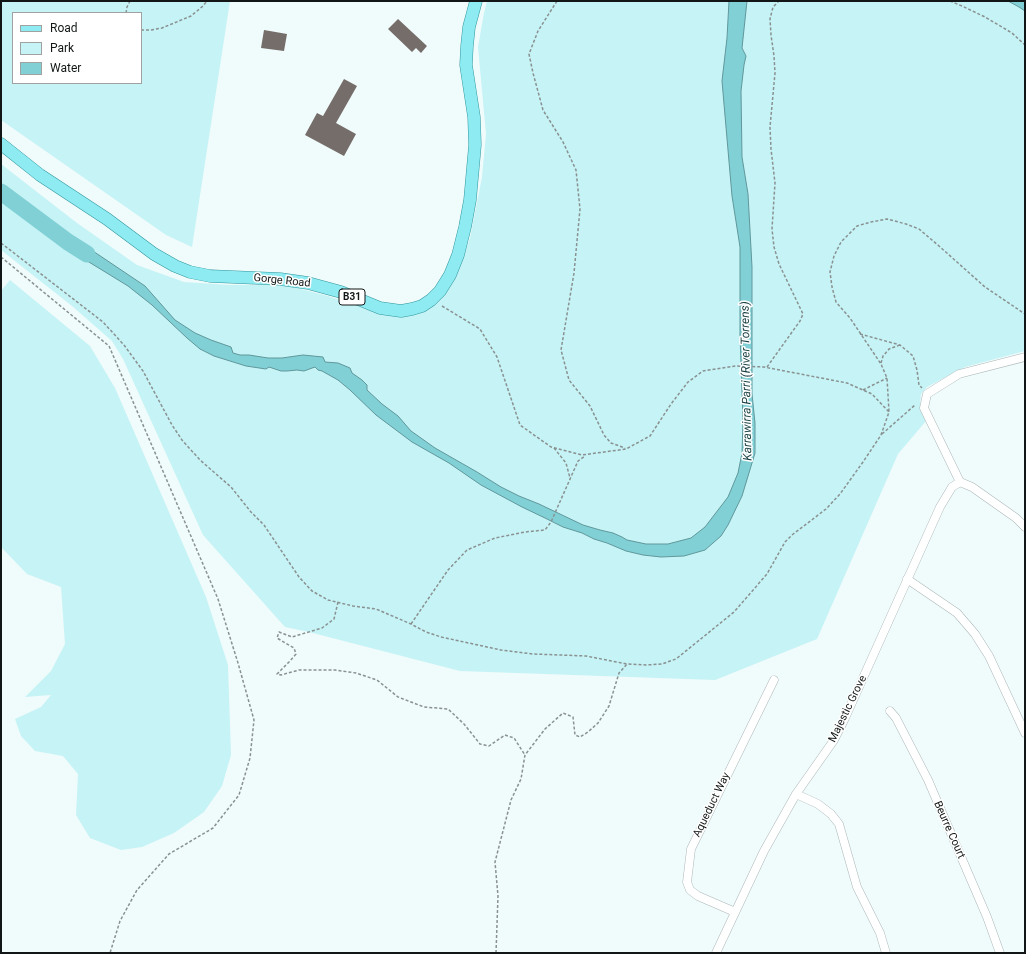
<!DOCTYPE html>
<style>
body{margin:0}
#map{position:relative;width:1026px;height:954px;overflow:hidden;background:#f0fbfb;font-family:Roboto,sans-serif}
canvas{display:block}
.frame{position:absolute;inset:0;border:2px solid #121616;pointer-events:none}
.legend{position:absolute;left:12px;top:12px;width:130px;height:72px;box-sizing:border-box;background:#fff;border:1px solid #a0a2a2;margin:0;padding:5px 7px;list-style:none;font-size:12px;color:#121616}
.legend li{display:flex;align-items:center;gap:8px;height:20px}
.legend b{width:20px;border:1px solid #a0a2a2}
</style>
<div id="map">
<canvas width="1026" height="954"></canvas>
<div class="frame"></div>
<ul class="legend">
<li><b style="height:5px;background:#8eebf1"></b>Road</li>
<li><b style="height:11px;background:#c6f3f6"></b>Park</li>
<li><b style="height:11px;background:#81d0d5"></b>Water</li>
</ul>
</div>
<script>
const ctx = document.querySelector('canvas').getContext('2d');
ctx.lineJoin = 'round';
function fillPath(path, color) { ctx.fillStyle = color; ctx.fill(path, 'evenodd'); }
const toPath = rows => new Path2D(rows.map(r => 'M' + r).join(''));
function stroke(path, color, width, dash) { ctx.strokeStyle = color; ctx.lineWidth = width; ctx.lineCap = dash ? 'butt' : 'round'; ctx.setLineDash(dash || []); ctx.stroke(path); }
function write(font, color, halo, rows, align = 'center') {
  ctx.font = font + ' Roboto,sans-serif'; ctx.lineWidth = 3; ctx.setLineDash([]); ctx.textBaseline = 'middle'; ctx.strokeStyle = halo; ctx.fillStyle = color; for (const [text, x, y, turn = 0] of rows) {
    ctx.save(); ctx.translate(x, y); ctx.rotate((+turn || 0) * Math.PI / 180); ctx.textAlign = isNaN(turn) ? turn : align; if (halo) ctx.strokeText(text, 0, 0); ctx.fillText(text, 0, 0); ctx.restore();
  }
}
fillPath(toPath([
 [1,1,230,1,192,247,166,235,1,120],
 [13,13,141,13,141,83,13,83],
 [487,1,1025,1,1025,351,965,367,927,387,921,394,920,405,926,421,898,454,817,639,715,680,460,671,309,632,285,627,203,535,123,359,112,341,72,306,1,250,1,164,77,223,137,265,184,282,230,285,285,285,328,296,364,308,391,315,417,311,455,278,470,238,482,177,486,134,478,47,484,13],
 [10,280,90,346,115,388,206,597,228,665,231,755,222,786,204,812,174,833,142,847,121,850,90,838,76,815,78,774,63,756,35,751,21,736,15,719,41,707,51,695,25,697,51,671,65,644,61,587,27,574,2,548,1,548,1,291]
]), '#c6f3f6');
const water = toPath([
 [729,1,747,1,742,48,746,56,744,65,741,91,742,157,748,194,752,267,752,394,755,423,755,453,742,496,728,525,721,536,705,550,684,556,661,557,643,555,626,551,607,543,594,539,582,533,563,527,545,518,522,507,481,485,449,463,412,442,376,415,350,390,338,380,322,371,318,370,315,367,304,371,297,370,287,371,281,371,269,367,266,369,246,366,214,356,200,349,187,338,152,305,128,286,58,243,78,241,145,286,175,320,195,333,211,340,231,347,233,353,240,355,249,355,268,358,282,358,303,355,323,357,325,362,338,363,350,368,352,373,362,380,367,385,367,390,382,404,398,416,411,431,435,448,477,472,501,487,519,496,539,504,583,525,600,530,613,533,622,537,627,540,646,544,668,544,691,538,705,527,728,497,738,473,742,453,743,421,740,335,740,247,732,196,722,81,727,38,729,1],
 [1008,1,1025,1,1025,11,1019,7,1008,1]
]);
fillPath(water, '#81d0d5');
stroke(water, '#60989c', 1);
stroke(toPath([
 [1,192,68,242,87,254]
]), '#81d0d5', 17);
fillPath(toPath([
 [398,19,427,46,421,53,416,48,412,52,388,29],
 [264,30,287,34,284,51,261,48],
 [344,79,357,86,336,123,356,134,344,156,305,135,317,113,323,116]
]), '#756d6a');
const street = toPath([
 [1025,357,959,374,927,394,924,408,960,482,972,487,1016,518,1025,527],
 [907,579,957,613,975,634,989,656,1025,733],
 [890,711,896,718,928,780,987,917,1000,953],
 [796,794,818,804,831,814,839,824,857,887,880,933,886,953],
 [735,912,698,896,690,890,687,882,691,849,774,680],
 [716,953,764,851,796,794,834,740,845,718,940,507,952,487,960,482]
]);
const primary = toPath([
 [1,144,40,175,107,219,154,254,175,266,190,272,210,276,280,279,308,283,341,292,380,308,401,311,412,309,422,306,431,300,440,291,450,275,458,255,465,227,470,200,475,145,474,117,466,65,467,46,469,27,476,1]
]);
stroke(street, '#adb7b8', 9);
stroke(primary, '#31979e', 13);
stroke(toPath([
 [557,1,538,31,529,54,533,73,543,110,563,142,576,170,580,209,574,273,561,350,569,380,590,406,604,435,611,443,625,448],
 [950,1,962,6,985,17,1012,33,1025,45],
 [126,13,127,7,130,1],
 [141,30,151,30,162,28,191,16,203,6,207,1],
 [1,243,103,322,124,345,143,371,172,425,182,440,200,460,231,487,251,512,264,525,299,577,312,591,328,600,353,606,376,609,411,624,426,632,441,637,501,650,533,654,586,656,627,664,646,665,662,664,676,659,734,612,767,574,785,542,792,535,826,509,840,494,863,462,881,435,889,412,887,378,881,364,850,318,836,302,832,287,830,272,834,256,841,242,857,226,871,222,887,219,906,224,919,229,939,246,985,287,1025,314],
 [1,257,109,346,218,599,238,663,254,720,250,758,239,795,213,828,169,854,137,890,120,921,110,953],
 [442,306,480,329,497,357,520,425,551,447,582,455,626,449,650,436,671,404,688,382,703,371,736,366,764,367,847,383,872,394,889,412],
 [860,334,900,345,913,356,917,370,919,385,922,388],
 [881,363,883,356,889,349,900,345],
 [767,367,800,321,803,314,779,264,774,247,772,229,775,183,771,149,770,127,775,73,774,56,771,35,770,19,773,7,779,1],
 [863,390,887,378],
 [882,434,915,405],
 [554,448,566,463,570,478],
 [338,602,334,619,322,628,292,637,279,632,277,638,294,648,296,654,289,662,277,674,281,675,299,670,335,670,356,673,377,680,398,697,424,707,448,709,464,724,480,744,489,746,505,735,514,738,525,755],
 [411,624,448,570,467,550,495,538,525,532,545,530,551,522,578,461,585,456],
 [496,953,498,896,495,862,511,800,521,779,525,755,545,729,563,713,573,717,575,735,580,737,588,732,598,723,609,706,619,673,627,664]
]), '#899191', 1.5, [3, 2]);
stroke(street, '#fff', 8);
stroke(primary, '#8eebf1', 12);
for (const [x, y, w] of [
 [352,297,26]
]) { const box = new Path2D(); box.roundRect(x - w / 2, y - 8, w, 16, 3); ctx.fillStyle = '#fff'; ctx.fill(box); stroke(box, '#121616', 1); }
write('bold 10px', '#121616', null, [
 ["B31",352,297]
]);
write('11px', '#121616', '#fff', [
 ["Gorge Road",282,281,6],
 ["Majestic Grove",848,709,-64],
 ["Aqueduct Way",712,805,-64],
 ["Beurre Court",949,830,66]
]);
write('italic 12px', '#183e41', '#fff', [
 ["Karrawirra Parri (River Torrens)",747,381,-91]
]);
</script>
